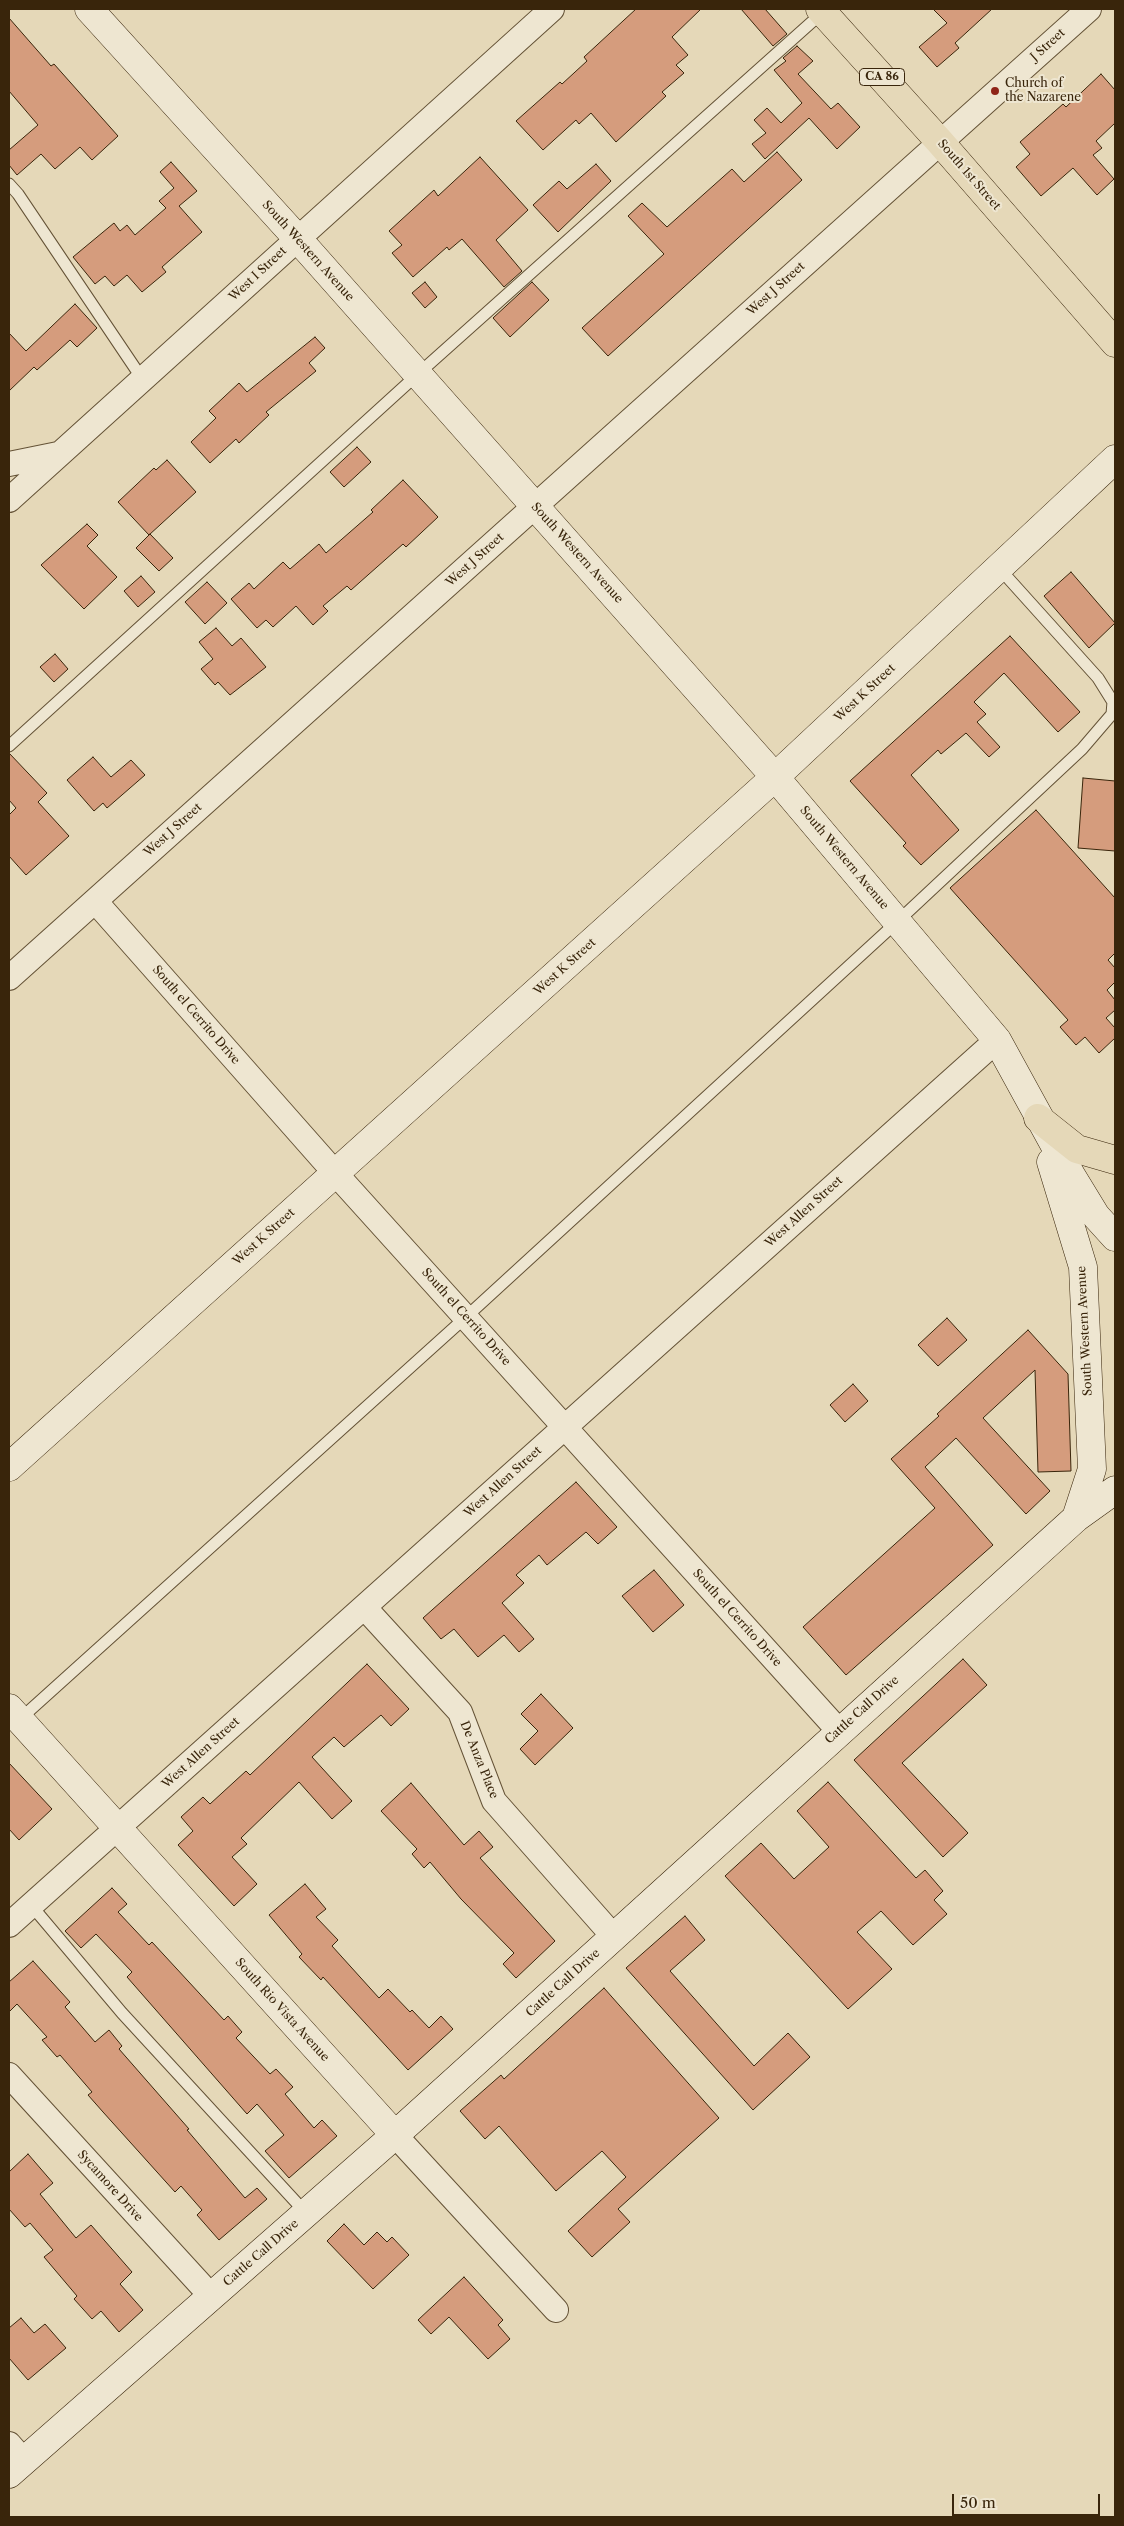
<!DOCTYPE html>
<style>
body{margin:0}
#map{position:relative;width:1124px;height:2526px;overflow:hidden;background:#e5d8b8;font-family:"Libre Caslon Text",serif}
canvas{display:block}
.frame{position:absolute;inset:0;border:10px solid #39250b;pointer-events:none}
.scale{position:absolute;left:952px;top:2494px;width:148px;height:22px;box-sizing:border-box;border:2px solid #39250b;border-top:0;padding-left:6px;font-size:15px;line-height:18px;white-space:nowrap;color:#39250b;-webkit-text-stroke:4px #eee6d1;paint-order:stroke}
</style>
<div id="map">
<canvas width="1124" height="2526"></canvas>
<div class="frame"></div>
<div class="scale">50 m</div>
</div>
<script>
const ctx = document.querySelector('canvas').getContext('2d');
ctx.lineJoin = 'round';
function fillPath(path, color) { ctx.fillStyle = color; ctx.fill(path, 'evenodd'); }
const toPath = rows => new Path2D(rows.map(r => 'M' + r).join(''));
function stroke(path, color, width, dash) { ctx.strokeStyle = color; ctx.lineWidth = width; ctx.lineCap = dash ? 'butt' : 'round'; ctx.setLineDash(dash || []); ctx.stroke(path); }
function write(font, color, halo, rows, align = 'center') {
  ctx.font = font + ' "Libre Caslon Text",serif'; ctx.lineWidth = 4; ctx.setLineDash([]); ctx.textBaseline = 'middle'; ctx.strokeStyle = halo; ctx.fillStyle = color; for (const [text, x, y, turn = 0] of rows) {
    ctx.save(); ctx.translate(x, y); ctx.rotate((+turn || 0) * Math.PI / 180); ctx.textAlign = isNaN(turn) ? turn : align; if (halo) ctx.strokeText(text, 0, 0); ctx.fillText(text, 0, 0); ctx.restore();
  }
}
const building = toPath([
 [636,9,701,9,672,37,688,55,676,65,684,73,662,92,666,96,616,142,591,113,579,124,576,120,543,150,516,121,560,82,562,84,587,61,584,57,636,9],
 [741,9,765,9,787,34,773,46,741,9],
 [933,9,992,9,955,43,959,48,937,67,919,47,947,23,933,9],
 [9,18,51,66,54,64,118,136,92,160,80,147,55,169,41,154,17,175,9,165,9,150,38,125,9,91,9,18],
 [797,46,813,61,798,74,831,109,838,103,860,127,837,149,809,118,765,159,752,144,766,133,754,120,767,108,781,123,802,103,774,70,786,61,783,58,797,46],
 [1101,74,1115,90,1115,123,1096,141,1102,148,1093,155,1114,179,1097,195,1073,168,1041,196,1016,167,1030,154,1020,142,1063,104,1066,107,1101,74],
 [777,152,802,180,608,356,582,328,664,254,628,216,642,203,667,227,732,169,744,182,777,152],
 [480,157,528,210,496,240,522,271,504,287,462,239,449,250,447,247,413,277,392,253,402,245,389,231,434,190,438,196,480,157],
 [171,162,197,191,179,206,202,232,162,267,166,272,142,292,127,275,114,286,105,276,95,284,73,257,114,223,120,231,127,225,135,235,166,208,159,201,174,188,160,172,171,162],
 [596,164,611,181,558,232,533,205,559,181,567,189,596,164],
 [425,282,437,297,425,308,412,293,425,282],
 [532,282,549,300,510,337,493,318,532,282],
 [75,304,97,328,77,347,70,340,37,370,34,367,9,391,9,333,26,351,75,304],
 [315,337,325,348,309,363,316,371,266,412,269,415,239,443,236,439,210,463,191,442,216,418,209,411,239,383,247,392,315,337],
 [357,447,371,462,344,487,330,472,357,447],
 [167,460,196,492,149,535,118,502,154,468,156,470,167,460],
 [403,480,438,517,406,547,403,544,351,590,347,586,323,606,328,611,313,625,296,606,273,627,266,620,257,628,231,599,249,583,254,589,283,562,290,569,319,544,326,553,373,512,371,510,403,480],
 [87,524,98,535,87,546,117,577,84,609,41,565,87,524],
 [150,534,173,558,159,571,136,548,150,534],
 [1071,572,1115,623,1089,648,1044,596,1071,572],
 [141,576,155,592,138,607,124,591,141,576],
 [207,582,227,603,205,624,185,602,207,582],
 [216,628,232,646,241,638,266,667,230,695,218,682,215,685,201,669,213,659,199,642,216,628],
 [1010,636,1080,712,1058,732,1004,673,974,702,986,714,977,722,1000,747,989,757,966,733,941,754,938,750,911,775,959,830,921,865,903,846,906,843,850,781,1010,636],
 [55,654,68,669,54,682,40,667,55,654],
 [9,753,47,793,38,802,69,836,26,875,9,856,9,815,16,808,9,800,9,753],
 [93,757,111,777,131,760,145,775,107,808,103,803,94,811,67,780,93,757],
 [1083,778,1115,781,1115,851,1078,848,1083,778],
 [1036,810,1115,898,1115,953,1108,960,1115,968,1115,982,1107,990,1115,1000,1115,1010,1106,1018,1115,1028,1115,1038,1099,1053,1085,1037,1076,1045,1060,1027,1068,1020,950,888,1036,810],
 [947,1318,967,1340,938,1366,918,1345,947,1318],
 [1028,1330,1068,1374,1071,1471,1038,1472,1035,1370,983,1418,1050,1491,1026,1514,956,1438,925,1467,993,1545,846,1675,803,1627,935,1508,891,1459,939,1416,937,1414,1028,1330],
 [853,1384,868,1401,845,1422,830,1405,853,1384],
 [576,1482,617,1527,598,1544,586,1532,547,1565,539,1555,516,1575,524,1583,502,1603,534,1639,519,1652,504,1635,478,1657,454,1629,441,1639,423,1618,576,1482],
 [654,1570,684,1605,653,1632,622,1596,654,1570],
 [963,1659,987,1685,902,1763,968,1833,943,1857,854,1760,963,1659],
 [367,1664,409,1709,391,1726,381,1715,344,1747,334,1737,312,1757,352,1801,332,1819,299,1782,241,1838,247,1844,232,1857,257,1884,234,1906,178,1845,193,1831,181,1817,203,1797,210,1804,246,1771,250,1775,367,1664],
 [541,1694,573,1728,535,1765,520,1749,538,1731,521,1714,541,1694],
 [9,1763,52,1809,19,1840,9,1829,9,1763],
 [828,1782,916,1878,925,1870,943,1891,934,1900,947,1914,913,1945,881,1911,857,1932,892,1969,848,2009,725,1876,761,1843,794,1879,829,1847,797,1811,828,1782],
 [411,1783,464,1845,479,1831,493,1847,480,1858,555,1941,516,1978,503,1964,514,1953,461,1899,430,1862,424,1868,412,1854,417,1849,381,1811,411,1783],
 [305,1884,326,1909,316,1917,338,1940,332,1946,379,1998,388,1989,410,2012,412,2010,429,2028,441,2016,453,2029,408,2070,323,1977,321,1980,299,1957,302,1954,269,1915,305,1884],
 [112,1888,127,1904,118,1912,149,1945,152,1942,224,2020,228,2016,242,2032,236,2038,270,2074,276,2069,293,2087,285,2094,314,2128,322,2120,337,2136,289,2178,265,2151,284,2135,257,2104,247,2114,127,1977,132,1972,96,1934,81,1948,65,1931,112,1888],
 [685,1916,705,1940,670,1971,754,2066,788,2033,810,2057,753,2110,626,1968,685,1916],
 [33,1961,70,2002,65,2007,95,2042,109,2030,122,2046,119,2049,189,2129,187,2130,245,2198,257,2188,267,2199,219,2240,197,2215,202,2210,181,2186,175,2192,103,2112,88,2095,92,2092,60,2055,57,2057,42,2040,47,2037,17,2004,9,2012,9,1982,33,1961],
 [604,1988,719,2118,618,2209,630,2222,592,2257,568,2231,626,2177,602,2151,556,2191,499,2126,485,2139,460,2111,501,2075,504,2079,604,1988],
 [28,2154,53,2183,40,2194,76,2238,91,2225,132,2272,120,2284,143,2310,119,2332,101,2311,92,2319,74,2299,77,2296,44,2257,53,2250,30,2223,25,2227,9,2209,9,2172,28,2154],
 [344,2224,364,2245,377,2232,387,2242,392,2237,409,2255,373,2289,327,2241,344,2224],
 [464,2277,503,2320,498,2325,510,2339,488,2359,449,2317,431,2334,418,2320,464,2277],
 [21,2318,34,2333,45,2324,66,2348,28,2380,9,2358,9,2328,21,2318]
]);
fillPath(building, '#d59c7d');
stroke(building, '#39250b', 1);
const lane = toPath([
 [9,184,18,194,143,380],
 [9,746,418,374,823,12],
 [19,1720,466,1317,897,922,1082,749,1112,714,1113,702,1098,678,999,568],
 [31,1905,122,2013,306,2213]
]);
const street = toPath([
 [9,464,58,454],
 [9,500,552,9],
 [95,901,336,1174,839,1731],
 [9,978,1089,9],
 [364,1607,460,1712,494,1801,614,1937],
 [9,1925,997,1040],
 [9,2075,211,2296],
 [395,2135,556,2310],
 [9,2444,23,2460]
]);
const secondary = toPath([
 [89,9,297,238,775,777,997,1040,1071,1175,1096,1216,1115,1237],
 [1051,1162,1083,1267,1092,1469,1076,1518],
 [9,1467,775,777,1115,459],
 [9,1708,395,2135],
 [9,2474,395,2135,1076,1518,1115,1490]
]);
const highway = toPath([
 [820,9,940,142,1115,343],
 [1038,1118,1077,1149,1115,1160]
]);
stroke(lane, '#645236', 13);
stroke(street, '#645236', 26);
stroke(secondary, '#39250b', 29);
stroke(highway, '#39250b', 29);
stroke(lane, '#eee6d1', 11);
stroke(street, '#eee6d1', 24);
stroke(secondary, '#eee6d1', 28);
stroke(highway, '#e5d8b8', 28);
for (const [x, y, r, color] of [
 [995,91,5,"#8f2418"]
]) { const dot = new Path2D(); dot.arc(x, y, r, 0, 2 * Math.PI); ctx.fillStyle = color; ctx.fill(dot); stroke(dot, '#eee6d1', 2); }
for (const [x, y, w] of [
 [882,77,45]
]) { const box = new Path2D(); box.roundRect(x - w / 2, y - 8.5, w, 17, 4); ctx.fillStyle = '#eee6d1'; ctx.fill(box); stroke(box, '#39250b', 1); }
write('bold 11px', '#39250b', null, [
 ["CA 86",882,77]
]);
write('12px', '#39250b', '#eee6d1', [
 ["J Street",1048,45,-42],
 ["South 1st Street",969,175,49],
 ["South Western Avenue",308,251,48],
 ["West I Street",258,274,-43],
 ["West J Street",776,289,-42],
 ["South Western Avenue",577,553,48],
 ["West J Street",475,560,-42],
 ["West K Street",865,693,-43],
 ["West J Street",173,830,-42],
 ["South Western Avenue",844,858,50],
 ["West K Street",565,967,-42],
 ["South el Cerrito Drive",196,1015,49],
 ["West Allen Street",804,1212,-42],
 ["West K Street",264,1237,-42],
 ["South el Cerrito Drive",466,1317,48],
 ["South Western Avenue",1085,1331,-93],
 ["West Allen Street",503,1482,-42],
 ["South el Cerrito Drive",737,1618,48],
 ["Cattle Call Drive",862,1710,-42],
 ["West Allen Street",201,1753,-42],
 ["De Anza Place",479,1760,68],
 ["Cattle Call Drive",563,1983,-42],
 ["South Rio Vista Avenue",282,2010,48],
 ["Sycamore Drive",110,2186,48],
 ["Cattle Call Drive",261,2253,-41]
]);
write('12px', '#39250b', '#eee6d1', [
 ["Church of",1005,84],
 ["the Nazarene",1005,98]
], 'left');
</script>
